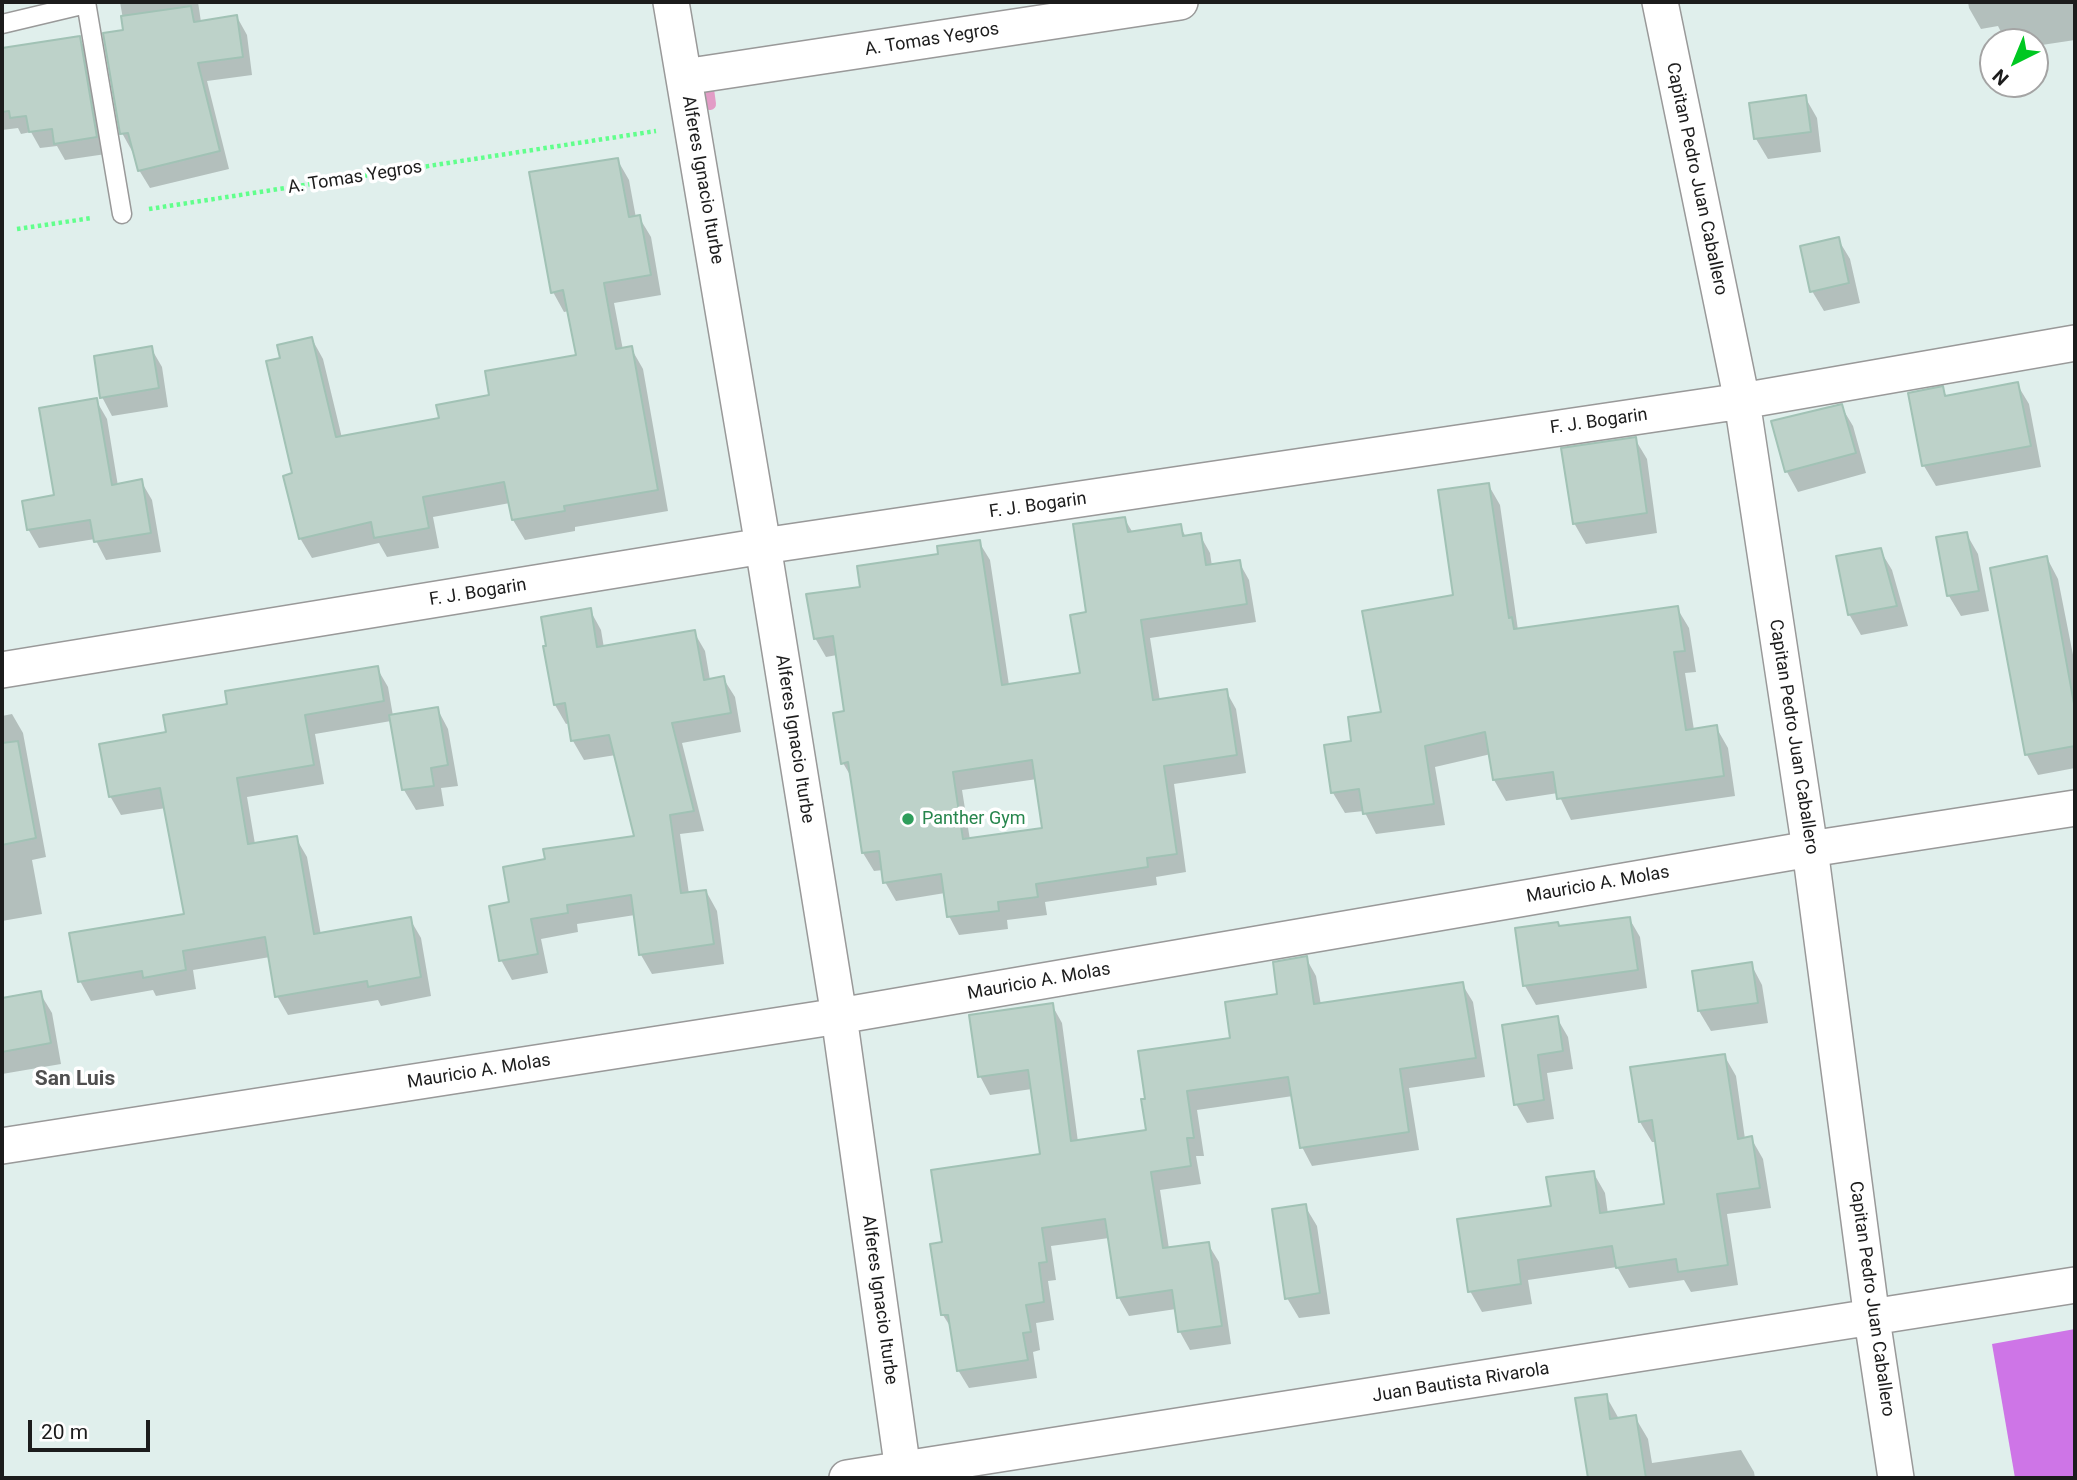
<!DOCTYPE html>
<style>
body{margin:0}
#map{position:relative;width:2077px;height:1480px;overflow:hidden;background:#e0efec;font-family:Roboto,sans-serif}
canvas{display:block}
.frame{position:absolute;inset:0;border:4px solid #1c1c1c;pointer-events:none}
.north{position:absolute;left:1979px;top:28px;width:70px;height:70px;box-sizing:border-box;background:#fff;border:2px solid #a4a4a4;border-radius:50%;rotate:223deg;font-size:19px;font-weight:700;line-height:28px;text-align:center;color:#1c1c1c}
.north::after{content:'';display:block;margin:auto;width:24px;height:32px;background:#00c822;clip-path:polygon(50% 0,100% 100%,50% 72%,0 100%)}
.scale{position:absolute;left:28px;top:1420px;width:122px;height:32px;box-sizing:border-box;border:4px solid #1c1c1c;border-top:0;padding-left:9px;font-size:21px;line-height:24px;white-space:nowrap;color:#1c1c1c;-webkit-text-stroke:5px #fff;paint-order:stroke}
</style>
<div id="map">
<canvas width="2077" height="1480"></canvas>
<div class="frame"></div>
<div class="north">N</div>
<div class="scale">20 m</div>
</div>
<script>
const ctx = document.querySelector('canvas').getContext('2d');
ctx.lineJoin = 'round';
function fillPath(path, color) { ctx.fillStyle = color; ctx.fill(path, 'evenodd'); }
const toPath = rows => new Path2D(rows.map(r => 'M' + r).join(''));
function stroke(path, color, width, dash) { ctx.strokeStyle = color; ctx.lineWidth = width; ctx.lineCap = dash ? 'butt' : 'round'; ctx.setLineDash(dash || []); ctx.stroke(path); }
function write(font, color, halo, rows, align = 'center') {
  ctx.font = font + ' Roboto,sans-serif'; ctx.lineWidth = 7; ctx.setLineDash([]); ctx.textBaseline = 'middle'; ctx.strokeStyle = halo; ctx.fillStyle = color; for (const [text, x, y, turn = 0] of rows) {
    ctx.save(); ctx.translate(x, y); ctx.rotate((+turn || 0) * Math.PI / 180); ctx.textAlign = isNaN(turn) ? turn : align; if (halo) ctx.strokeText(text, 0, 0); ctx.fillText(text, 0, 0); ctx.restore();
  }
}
fillPath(toPath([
 [2075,1329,2075,1478,2015,1478,1992,1344]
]), '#ce75e7');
fillPath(toPath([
 [120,2,198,2,201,22,237,17,247,35,252,75,207,81,229,169,150,188,139,170,134,151,132,151,122,133,125,31],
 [1968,2,2075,2,2075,40,2035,46,2035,42,2006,42,1998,26,1981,29,1969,8],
 [79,38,89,55,106,154,65,160,57,146,40,148,31,132,21,134,18,128,2,130,2,58],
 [1805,97,1817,118,1821,152,1768,159,1756,139,1751,104],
 [617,159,629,180,636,218,639,217,651,237,661,295,614,303,623,350,631,348,643,369,668,511,575,527,575,531,525,540,513,520,510,503,433,517,439,548,387,557,379,543,312,558,300,538,282,359,312,339,323,359,342,438,441,419,578,356,569,311,564,312,553,292],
 [1838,239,1850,259,1860,303,1824,311,1812,291],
 [151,348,162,367,168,407,112,416,102,397],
 [2017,384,2029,404,2041,467,1936,486,1924,466,1910,394,1942,388,1947,397],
 [96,400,107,419,118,486,141,481,152,500,161,552,106,560,95,539,39,548,28,529,56,497],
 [1841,406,1853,426,1866,473,1798,492,1787,472,1773,423],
 [1635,439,1647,459,1657,533,1586,544,1574,523],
 [1488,484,1500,505,1518,630,1677,608,1689,628,1696,672,1685,673,1694,730,1716,727,1728,748,1735,796,1571,820,1558,793,1506,801,1494,780,1491,754,1435,767,1445,825,1376,834,1364,811,1345,813,1333,793,1353,743,1383,714,1455,596],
 [1124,518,1133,533,1180,526,1186,537,1200,535,1210,553,1212,566,1239,562,1249,580,1256,622,1150,638,1160,701,1226,691,1236,709,1246,773,1174,784,1186,872,1156,877,1157,885,1045,902,1047,915,1007,920,1008,929,959,935,949,916,945,893,896,901,885,882,883,870,874,871,863,853,853,780,843,763,846,713,837,655,826,657,815,638,862,588,940,555,979,542,990,560,1009,685,1082,674,1088,614],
 [1037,779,1044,830,970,840,962,790],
 [1966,533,1978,554,1989,611,1961,616,1949,596,1938,539],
 [1880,550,1892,570,1908,626,1861,635,1849,614],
 [2047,558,2058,579,2075,665,2075,768,2038,775,2027,755],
 [590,610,601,630,604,648,694,632,705,651,710,680,723,678,735,697,741,732,682,743,704,831,680,834,689,894,706,891,717,911,724,964,652,974,641,955,635,915,577,924,578,932,541,939,548,973,512,980,501,960,511,904,547,861,636,838,616,755,584,760,573,741,570,723,566,724,555,705],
 [377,668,388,687,393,716,437,708,448,729,458,786,441,788,444,806,416,810,404,790,391,721,315,734,324,784,247,797,255,844,296,838,307,857,321,935,410,919,421,938,431,996,381,1006,378,1000,288,1015,277,996,270,957,193,970,196,989,156,996,153,990,91,1001,80,981,186,915,166,808,121,815,110,796,168,734,229,706],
 [12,714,23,733,46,857,32,860,42,914,2,921,2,716],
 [1629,918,1640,937,1647,988,1536,1005,1525,986,1517,929,1558,923,1560,928],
 [1306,958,1316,976,1321,1005,1462,984,1473,1002,1485,1077,1409,1088,1419,1150,1312,1166,1302,1147,1293,1096,1197,1110,1204,1156,1196,1156,1201,1184,1160,1190,1169,1249,1208,1244,1219,1262,1231,1344,1190,1350,1180,1332,1176,1309,1129,1316,1119,1298,1109,1238,1051,1246,1056,1280,1048,1281,1054,1320,1036,1323,1040,1350,1033,1352,1037,1378,969,1388,958,1370,953,1331,943,1315,944,1244,1042,1155,1032,1089,990,1095,980,1076,1052,1005,1062,1023,1078,1142,1148,1131,1232,1039,1279,996],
 [1751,964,1762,985,1768,1023,1711,1031,1699,1011],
 [40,993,52,1013,61,1064,2,1074,2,1000],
 [1557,1018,1568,1037,1573,1069,1547,1073,1554,1119,1527,1123,1516,1104,1504,1027],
 [1724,1055,1736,1076,1745,1139,1751,1138,1763,1159,1771,1208,1727,1214,1738,1285,1691,1292,1684,1280,1629,1288,1617,1267,1528,1280,1532,1304,1482,1312,1470,1291,1553,1208,1593,1172,1605,1193,1608,1214,1666,1205,1657,1142,1652,1142,1640,1122,1632,1069],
 [1305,1206,1317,1226,1330,1314,1299,1318,1287,1298],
 [1606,1396,1619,1419,1635,1417,1648,1439,1652,1463,1741,1450,1754,1472,1755,1478,1590,1478,1577,1400]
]), '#0003');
stroke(toPath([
 [708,89,710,104]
]), '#e29cc6', 12);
const building = toPath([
 [191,6,194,22,237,15,243,57,198,63,220,151,138,171,128,133,120,134,103,33,123,30,121,16,191,6],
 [80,36,97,137,54,144,52,129,29,132,26,116,10,118,9,111,2,112,2,48,80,36],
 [1806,95,1811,132,1754,139,1749,103,1806,95],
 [618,158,629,217,640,215,651,275,604,283,616,349,632,346,658,490,564,506,565,511,512,520,504,482,423,497,429,528,374,538,371,522,299,539,283,476,292,473,266,361,280,358,277,345,312,337,336,437,439,418,436,405,489,395,485,371,576,355,563,290,551,293,529,172,618,158],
 [1839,237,1849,283,1810,292,1800,246,1839,237],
 [152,346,159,388,100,398,94,356,152,346],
 [2018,382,2031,446,1922,466,1908,393,1943,386,1945,396,2018,382],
 [97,398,112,485,142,479,151,533,94,542,90,520,27,530,22,501,54,495,39,408,97,398],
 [1842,404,1856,453,1785,472,1771,421,1842,404],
 [1636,437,1647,513,1573,524,1561,448,1636,437],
 [1489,483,1509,618,1512,617,1514,629,1678,606,1685,651,1674,652,1686,730,1717,725,1724,776,1557,799,1553,772,1493,780,1485,732,1425,746,1434,804,1363,814,1359,789,1331,793,1324,745,1351,741,1348,717,1381,712,1362,611,1453,595,1438,490,1489,483],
 [1125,517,1128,532,1181,524,1183,536,1201,533,1206,565,1240,560,1247,604,1141,620,1153,700,1227,689,1237,755,1164,766,1177,854,1147,858,1148,867,1036,884,1038,897,998,902,999,911,947,917,941,874,883,883,879,851,862,853,848,762,841,764,833,713,844,711,833,636,814,639,806,594,860,587,857,566,938,554,937,546,980,540,1002,685,1080,673,1070,615,1086,612,1073,524,1125,517],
 [1032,760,1042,828,963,839,953,772,1032,760],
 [1967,532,1979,591,1947,596,1936,537,1967,532],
 [1881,548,1897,606,1848,615,1836,556,1881,548],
 [2047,556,2075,709,2075,746,2025,755,1990,568,2047,556],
 [591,608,597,647,695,630,704,680,724,676,731,713,672,723,694,811,670,815,681,893,706,890,714,944,639,955,631,895,567,905,568,913,531,919,538,954,499,961,489,906,509,902,503,867,545,859,543,849,634,836,609,735,571,741,565,703,554,705,543,646,546,646,541,617,591,608],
 [378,666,384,701,305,715,314,765,237,778,248,844,297,836,314,934,411,917,421,977,368,987,367,981,275,997,265,937,183,951,186,970,143,978,142,971,78,982,69,933,184,914,160,788,109,797,99,744,166,732,163,715,227,704,225,691,378,666],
 [438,707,448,765,431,768,434,786,402,790,389,715,438,707],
 [18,741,36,838,2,845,2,743,18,741],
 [1630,917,1638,970,1523,986,1515,928,1558,922,1559,926,1630,917],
 [1307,956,1314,1004,1463,982,1476,1058,1400,1069,1409,1132,1300,1148,1288,1077,1187,1091,1194,1138,1187,1138,1191,1166,1151,1172,1163,1248,1209,1242,1222,1326,1178,1332,1172,1290,1117,1298,1105,1219,1042,1228,1047,1262,1039,1263,1044,1302,1026,1305,1031,1332,1023,1333,1028,1360,957,1371,948,1315,941,1315,930,1244,942,1242,931,1170,1040,1154,1028,1070,978,1077,969,1015,1053,1003,1071,1141,1146,1130,1141,1099,1145,1099,1138,1051,1230,1038,1225,1002,1277,994,1273,962,1307,956],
 [1752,962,1758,1003,1698,1011,1692,971,1752,962],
 [41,991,51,1043,2,1052,2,998,41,991],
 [1558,1016,1563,1051,1538,1055,1544,1100,1514,1105,1502,1025,1558,1016],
 [1725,1054,1738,1139,1752,1136,1760,1188,1717,1194,1728,1265,1678,1272,1676,1259,1616,1268,1612,1246,1518,1260,1521,1284,1468,1292,1457,1219,1551,1206,1546,1177,1594,1171,1600,1213,1664,1204,1652,1120,1639,1122,1630,1067,1725,1054],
 [1306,1204,1320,1293,1285,1299,1272,1209,1306,1204],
 [1607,1394,1610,1419,1636,1415,1646,1478,1588,1478,1575,1398,1607,1394]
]);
fillPath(building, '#bdd2c9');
stroke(building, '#a1c2b5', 2);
const lane = toPath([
 [86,2,122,214],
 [2,24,86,4]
]);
const street = toPath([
 [671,2,763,546,839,1016,904,1478],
 [1660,2,1742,401,1810,849,1872,1319,1896,1478],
 [684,77,1180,2],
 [2,670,763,546,1742,401,2075,343],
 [2,1146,839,1016,1810,849,2075,808],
 [847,1478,2075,1285]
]);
stroke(lane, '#999', 21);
stroke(street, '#999', 38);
stroke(toPath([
 [149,209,656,131],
 [17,229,92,218]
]), '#61ff8c', 4.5, [3.5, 3.5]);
stroke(lane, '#fff', 18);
stroke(street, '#fff', 35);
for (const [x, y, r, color] of [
 [908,819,7,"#2e9e5b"]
]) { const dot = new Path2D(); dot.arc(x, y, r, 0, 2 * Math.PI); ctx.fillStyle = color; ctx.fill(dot); stroke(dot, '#fff', 2.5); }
write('18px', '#1c1c1c', '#fff', [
 ["A. Tomas Yegros",932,40,-9],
 ["A. Tomas Yegros",355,178,-9],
 ["Capitan Pedro Juan Caballero",1696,179,78],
 ["Alferes Ignacio Iturbe",702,180,80],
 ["F. J. Bogarin",1599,422,-8],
 ["F. J. Bogarin",1038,506,-8],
 ["F. J. Bogarin",478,593,-9],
 ["Capitan Pedro Juan Caballero",1793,737,81],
 ["Alferes Ignacio Iturbe",794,739,81],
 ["Mauricio A. Molas",1598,885,-10],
 ["Mauricio A. Molas",1039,982,-10],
 ["Mauricio A. Molas",479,1072,-9],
 ["Capitan Pedro Juan Caballero",1871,1299,82],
 ["Alferes Ignacio Iturbe",879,1300,82],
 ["Juan Bautista Rivarola",1461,1383,-9]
]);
write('18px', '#27864d', '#fff', [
 ["Panther Gym",922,819]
], 'left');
write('bold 21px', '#4f4f4f', '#fff', [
 ["San Luis",75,1080]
]);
</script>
